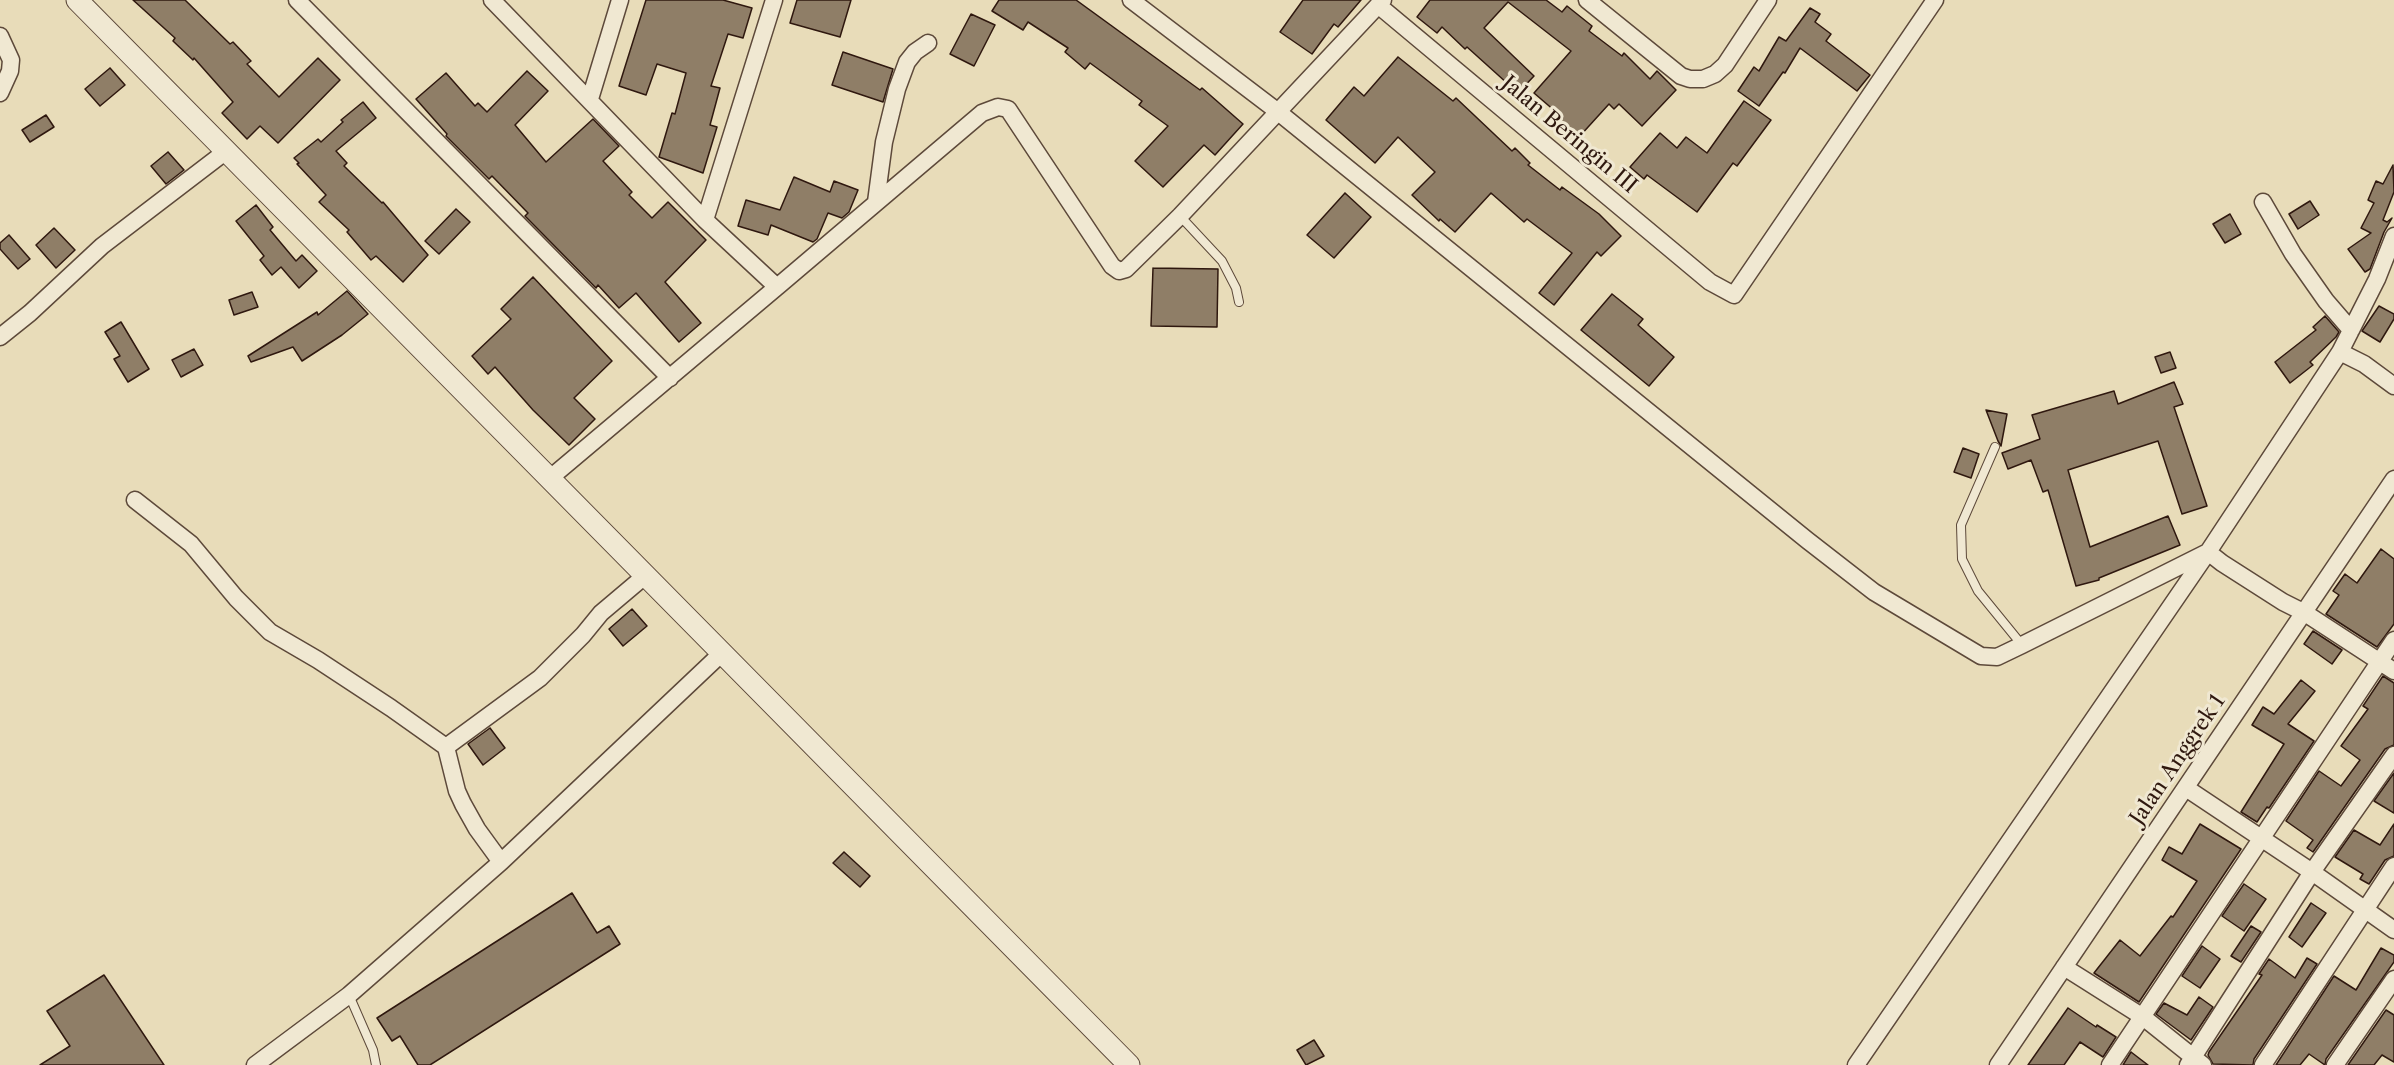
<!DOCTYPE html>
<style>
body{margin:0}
canvas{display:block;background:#e8dcb9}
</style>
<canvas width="2394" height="1065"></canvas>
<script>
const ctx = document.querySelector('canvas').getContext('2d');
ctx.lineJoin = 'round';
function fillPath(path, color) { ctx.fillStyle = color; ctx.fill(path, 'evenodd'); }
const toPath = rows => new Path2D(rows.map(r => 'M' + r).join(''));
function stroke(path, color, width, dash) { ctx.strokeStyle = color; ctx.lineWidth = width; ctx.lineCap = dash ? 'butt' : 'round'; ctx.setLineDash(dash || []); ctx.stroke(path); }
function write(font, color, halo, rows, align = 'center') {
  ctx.font = font + ' "Libre Caslon Text",serif'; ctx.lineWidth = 6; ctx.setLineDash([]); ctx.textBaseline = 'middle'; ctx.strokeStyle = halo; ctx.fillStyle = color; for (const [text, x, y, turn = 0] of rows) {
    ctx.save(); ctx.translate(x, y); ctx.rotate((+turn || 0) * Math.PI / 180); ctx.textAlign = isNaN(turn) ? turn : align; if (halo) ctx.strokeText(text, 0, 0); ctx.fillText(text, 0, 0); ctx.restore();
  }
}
const building = toPath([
 [133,0,185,0,230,44,233,42,251,61,247,64,279,97,318,58,340,80,278,143,260,126,247,139,222,113,233,102,194,58,193,60,173,41,175,38,133,0],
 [646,0,723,0,752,8,743,38,728,34,711,86,720,88,710,125,717,127,703,173,659,157,672,113,675,114,686,73,657,64,646,95,619,86,646,0],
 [797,0,851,0,840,37,790,23,797,0],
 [999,0,1076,0,1200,90,1202,88,1243,124,1215,155,1204,145,1163,187,1135,161,1168,126,1139,105,1142,101,1090,63,1085,69,1065,52,1068,48,1028,22,1023,30,992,11,999,0],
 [1303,0,1361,0,1338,27,1334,24,1312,54,1280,32,1303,0],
 [1430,0,1546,0,1562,12,1567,6,1592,26,1589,31,1622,56,1624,53,1650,79,1657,71,1676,90,1642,126,1619,104,1614,109,1609,104,1579,137,1560,120,1563,118,1534,93,1571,51,1508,2,1484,28,1534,76,1518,93,1467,47,1465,49,1442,27,1437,33,1417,17,1430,0],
 [1810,8,1820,14,1815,22,1831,34,1826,41,1870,75,1857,91,1800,48,1785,73,1783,72,1759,106,1738,91,1754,67,1759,71,1779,37,1786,41,1810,8],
 [971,14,995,25,974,66,950,54,971,14],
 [843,52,893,69,883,102,832,85,843,52],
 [1398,57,1453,101,1456,98,1512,151,1515,148,1530,163,1528,165,1560,190,1562,187,1599,214,1621,236,1601,256,1597,252,1554,305,1539,293,1572,253,1527,219,1524,222,1491,193,1455,232,1440,219,1439,221,1412,195,1435,172,1398,137,1375,163,1326,120,1354,87,1364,96,1398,57],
 [110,68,125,85,100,106,85,89,110,68],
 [527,71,548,91,515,125,546,162,593,119,619,146,603,161,632,192,629,195,652,218,668,202,706,240,665,282,701,323,679,342,636,293,619,308,598,285,596,288,525,216,528,213,492,176,489,179,446,136,447,134,416,99,446,73,475,106,478,103,487,112,527,71],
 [1744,101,1771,120,1737,166,1733,163,1697,212,1647,175,1644,179,1630,167,1660,133,1677,148,1686,137,1707,153,1744,101],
 [363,102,376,118,336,151,347,163,344,166,382,203,383,202,428,255,403,282,376,256,371,260,347,232,349,230,319,202,326,195,297,164,299,163,294,158,318,139,321,142,343,122,341,120,363,102],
 [46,115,54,127,30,142,22,130,46,115],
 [168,152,184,170,166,184,151,166,168,152],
 [2393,165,2394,192,2383,220,2387,222,2392,218,2384,232,2370,269,2365,272,2348,249,2371,233,2361,228,2374,203,2368,200,2376,181,2383,184,2393,165],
 [794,177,830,192,834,181,858,190,849,212,842,218,828,213,817,239,813,242,771,225,768,235,738,226,746,200,780,210,794,177],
 [1345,193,1371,217,1334,258,1307,235,1345,193],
 [2310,201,2319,215,2298,229,2289,214,2310,201],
 [256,205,273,227,270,230,296,261,302,255,317,271,299,288,281,267,272,275,260,260,264,256,236,221,256,205],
 [456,209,470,222,439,254,425,241,456,209],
 [2230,214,2241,234,2225,243,2213,224,2230,214],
 [54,228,75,250,56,268,36,245,54,228],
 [9,235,30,259,18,269,0,249,0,243,9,235],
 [1153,268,1218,269,1217,327,1151,326,1153,268],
 [533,277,612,361,574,398,595,419,569,445,533,410,495,367,488,374,472,356,511,319,501,309,533,277],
 [347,291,368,314,342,335,302,361,293,347,251,362,248,356,317,312,318,315,347,291],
 [252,292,258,307,234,315,229,300,252,292],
 [1612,294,1643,319,1638,325,1674,357,1649,386,1581,330,1612,294],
 [2379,306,2394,314,2394,319,2380,342,2362,331,2379,306],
 [2325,316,2339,332,2336,337,2310,362,2313,365,2290,383,2275,362,2316,330,2313,327,2325,316],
 [121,322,149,369,128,382,114,359,120,356,105,332,121,322],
 [194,349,203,365,181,377,172,360,194,349],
 [2170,352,2176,368,2161,373,2155,357,2170,352],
 [2174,382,2183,404,2174,407,2207,506,2182,514,2158,441,2068,470,2090,547,2168,516,2180,545,2099,578,2099,580,2076,586,2048,490,2043,492,2031,460,2008,469,2002,453,2040,439,2032,415,2114,391,2118,404,2174,382],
 [1986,410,2007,414,2001,446,1998,441,1986,410],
 [1963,448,1979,454,1971,478,1954,472,1963,448],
 [2381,549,2394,559,2394,624,2377,647,2326,614,2339,595,2333,591,2345,574,2357,583,2381,549],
 [632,609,647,626,623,646,609,629,632,609],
 [2313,631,2342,650,2332,664,2304,644,2313,631],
 [2383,676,2394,683,2394,745,2385,749,2313,852,2307,848,2313,840,2286,821,2319,771,2341,786,2360,760,2341,746,2368,709,2363,706,2383,676],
 [2301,680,2315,691,2288,724,2314,741,2269,808,2267,807,2257,822,2241,812,2284,744,2252,725,2263,707,2274,714,2301,680],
 [490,728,505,748,483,765,468,744,490,728],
 [2394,773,2394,813,2374,801,2394,773],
 [2200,824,2241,849,2139,1002,2094,973,2120,940,2140,956,2171,916,2173,917,2197,881,2162,860,2169,847,2182,854,2200,824],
 [2394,824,2394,856,2385,860,2369,884,2360,879,2363,874,2335,857,2354,830,2380,845,2394,824],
 [844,852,870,876,860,887,833,863,844,852],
 [2244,884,2266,899,2244,931,2222,916,2244,884],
 [572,893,597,933,609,926,620,944,430,1065,418,1065,400,1036,392,1041,377,1018,572,893],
 [2311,903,2326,913,2302,947,2289,937,2311,903],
 [2251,926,2261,932,2241,962,2231,956,2251,926],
 [2202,946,2220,959,2200,988,2182,976,2202,946],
 [2381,948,2394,955,2394,962,2326,1059,2325,1065,2309,1054,2300,1065,2276,1065,2334,976,2356,990,2381,948],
 [2307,958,2317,964,2254,1059,2253,1065,2213,1064,2208,1055,2209,1052,2262,975,2259,974,2269,959,2295,978,2307,958],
 [104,975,164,1065,40,1065,70,1046,47,1011,104,975],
 [2199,997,2213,1007,2191,1040,2156,1014,2164,1003,2187,1015,2199,997],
 [2068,1008,2096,1027,2097,1025,2116,1037,2103,1057,2080,1042,2064,1065,2028,1065,2068,1008],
 [2386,1010,2394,1015,2394,1062,2382,1055,2374,1065,2348,1065,2386,1010],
 [1314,1040,1324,1056,1306,1065,1297,1050,1314,1040],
 [2131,1052,2148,1065,2123,1065,2131,1052]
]);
fillPath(building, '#8f7e67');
stroke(building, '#2f180f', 1.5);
const service = toPath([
 [1180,216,1222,261,1236,288,1239,302],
 [1995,447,1961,525,1962,559,1978,591,2022,645],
 [349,995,373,1050,376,1065]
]);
const minor = toPath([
 [297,0,670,378],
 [492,0,705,220],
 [1131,0,1277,111,1807,540,1874,592,1981,656,1997,657,2022,645,2208,552,2222,563,2283,602,2305,613,2394,671],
 [1587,0,1681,76,1690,79,1703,79,1715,74,1725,65,1768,0],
 [1378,5,1710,282,1734,295,1935,0],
 [0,36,11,60,10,71,0,93],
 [590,99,620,0],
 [876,202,884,142,897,89,907,62,915,52,928,43],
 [2263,202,2293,254,2326,301,2351,330],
 [777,287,982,113,998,107,1008,109,1112,266,1119,271,1126,269,1180,216,1383,0],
 [0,337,30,313,102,246,225,152],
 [2340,352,2364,364,2394,386],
 [549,479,777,287,705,220,774,0],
 [135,500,191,544,236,598,270,632,318,660,391,708,446,747,457,791,463,804,477,829,501,862],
 [446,747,540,678,583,635,601,613,646,575],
 [2186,788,2312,872,2394,930],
 [2064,967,2143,1017,2203,1065],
 [255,1065,349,995,501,862,723,652],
 [1856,1065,2208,552,2340,352,2377,279,2394,236],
 [1998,1065,2394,479],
 [2110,1065,2394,640],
 [2188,1065,2312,872,2394,755],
 [2263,1065,2394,866],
 [2335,1065,2394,979]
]);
const tertiary = toPath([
 [77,0,1129,1065]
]);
stroke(service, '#5d493a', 10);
stroke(minor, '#5d493a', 19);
stroke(tertiary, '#5d493a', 23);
stroke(service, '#f0e8d2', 8);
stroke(minor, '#f0e8d2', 16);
stroke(tertiary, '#f0e8d2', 21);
write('21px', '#2f180f', '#f0e8d2', [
 ["Jalan Beringin III",1569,135,40],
 ["Jalan Anggrek 1",2178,760,-56]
]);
</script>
